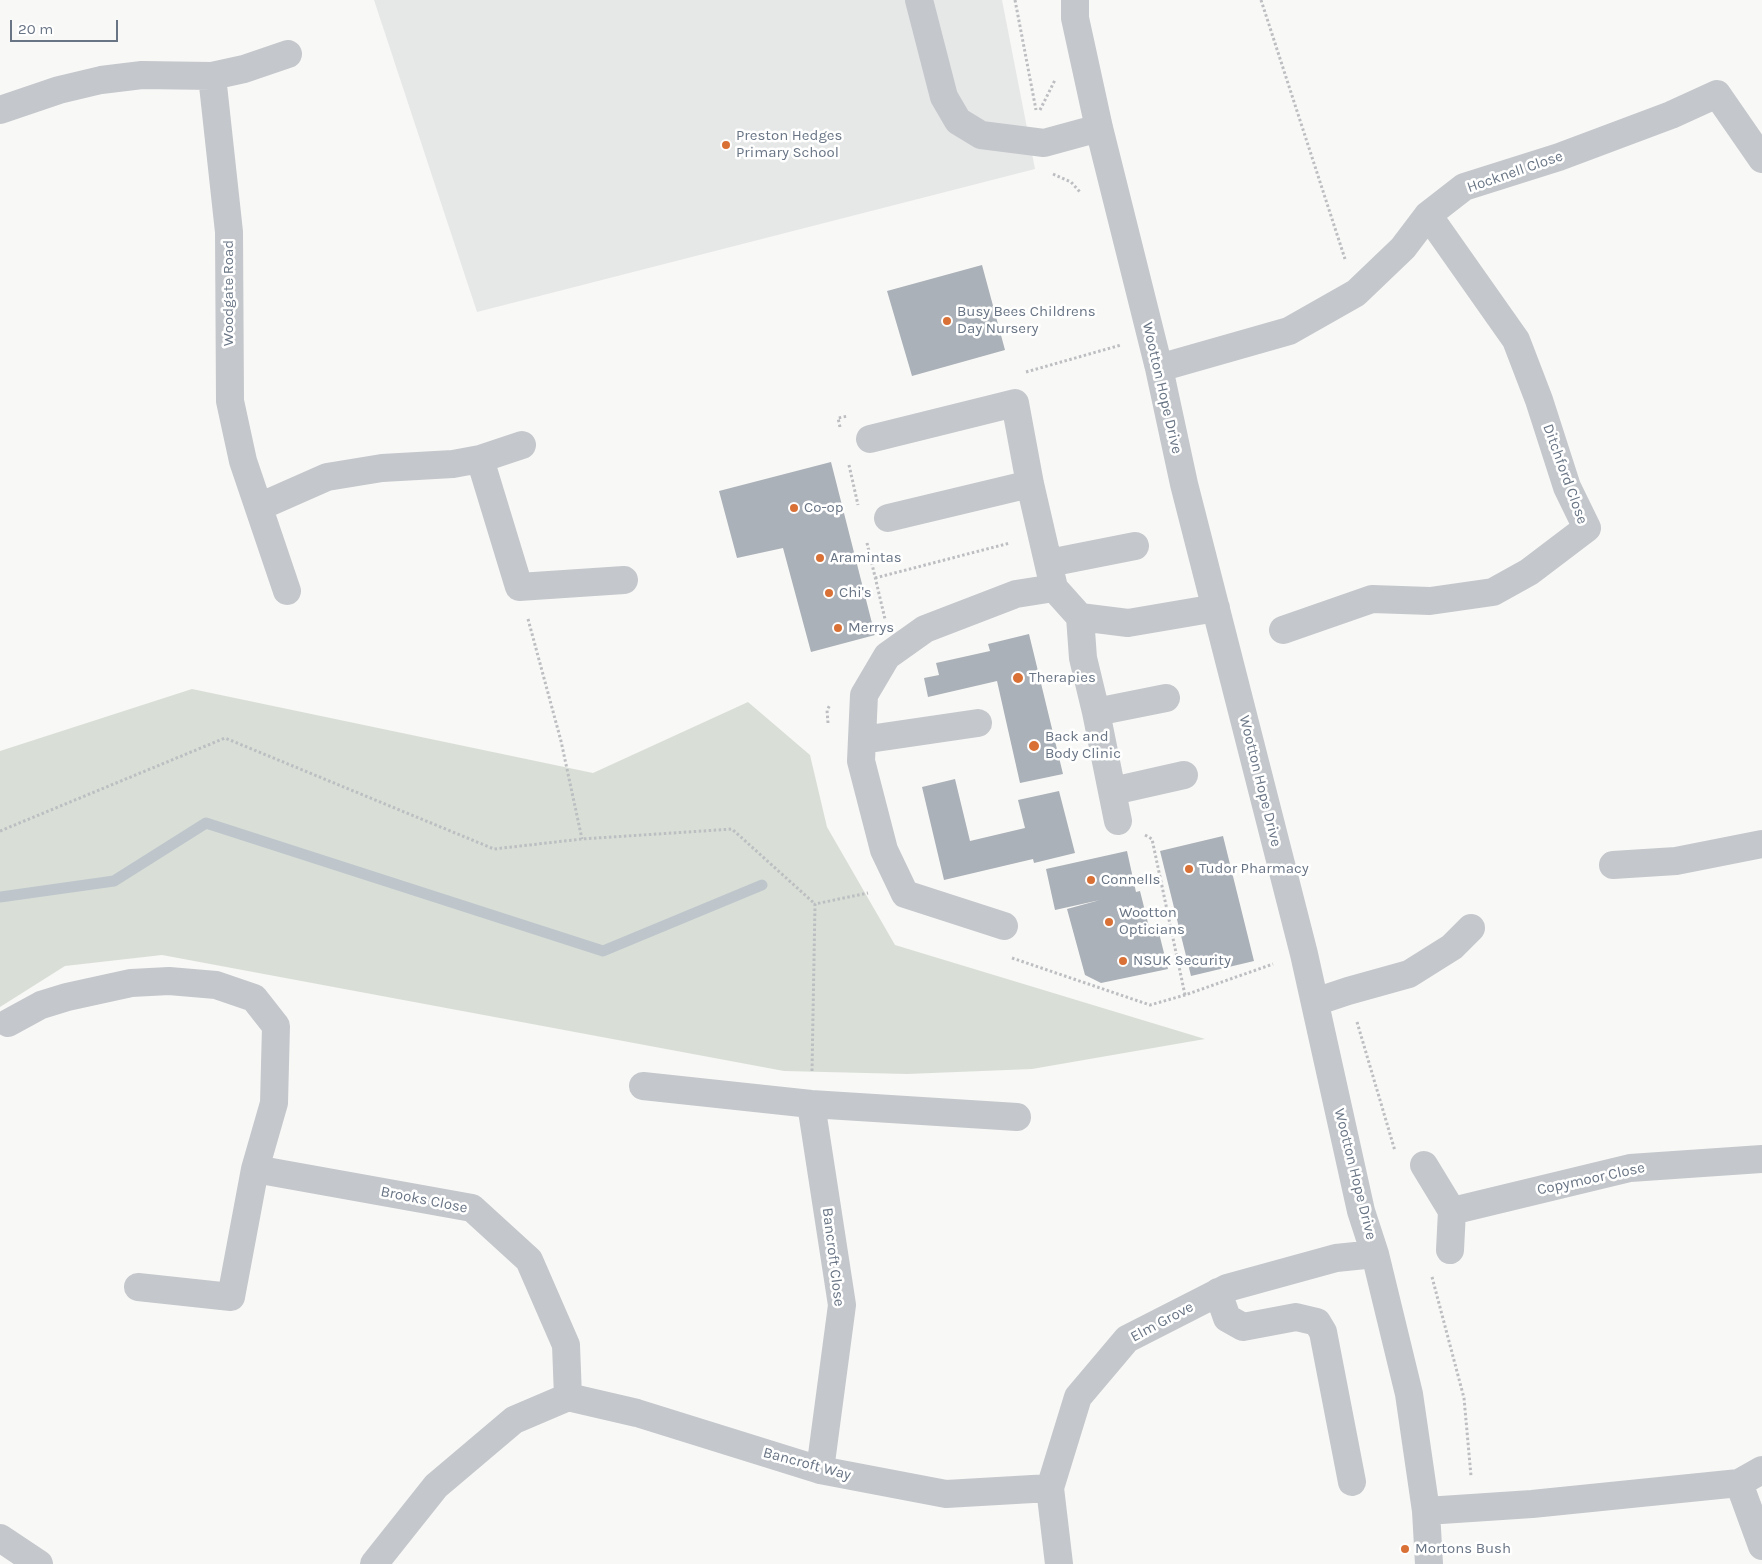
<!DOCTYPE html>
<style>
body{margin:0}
#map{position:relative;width:1762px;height:1564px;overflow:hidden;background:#f8f8f6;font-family:Karla,sans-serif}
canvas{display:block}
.scale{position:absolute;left:10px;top:20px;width:108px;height:22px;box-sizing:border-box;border:2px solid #697585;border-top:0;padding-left:6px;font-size:15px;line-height:18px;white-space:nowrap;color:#697585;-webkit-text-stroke:4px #fff;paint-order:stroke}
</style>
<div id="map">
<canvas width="1762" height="1564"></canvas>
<div class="scale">20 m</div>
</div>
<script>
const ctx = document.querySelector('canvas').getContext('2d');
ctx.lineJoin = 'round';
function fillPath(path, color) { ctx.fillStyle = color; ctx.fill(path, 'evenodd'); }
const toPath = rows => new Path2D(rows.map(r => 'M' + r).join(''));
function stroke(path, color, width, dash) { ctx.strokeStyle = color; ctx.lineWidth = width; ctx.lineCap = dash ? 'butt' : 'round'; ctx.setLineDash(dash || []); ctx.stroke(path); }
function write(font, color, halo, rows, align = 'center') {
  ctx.font = font + ' Karla,sans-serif'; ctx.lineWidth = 5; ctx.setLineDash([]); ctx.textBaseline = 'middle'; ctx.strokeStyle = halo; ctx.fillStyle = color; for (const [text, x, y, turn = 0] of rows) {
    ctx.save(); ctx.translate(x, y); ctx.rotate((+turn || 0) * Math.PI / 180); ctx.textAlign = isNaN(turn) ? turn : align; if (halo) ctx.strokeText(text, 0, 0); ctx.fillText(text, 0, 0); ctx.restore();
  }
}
fillPath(toPath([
 [374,0,1002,0,1035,169,477,312]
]), '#e6e7e7');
fillPath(toPath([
 [192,689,593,773,748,702,810,755,827,827,895,945,1205,1039,1032,1069,907,1074,784,1071,162,955,65,966,0,1007,0,751]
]), '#d9dfd7');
stroke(toPath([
 [0,897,114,881,206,823,603,951,762,885]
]), '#bec6cc', 11);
fillPath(toPath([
 [982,265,1005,350,912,376,887,291],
 [831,462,875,635,811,652,783,548,737,558,719,491],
 [1029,634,1063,774,1020,783,997,681,928,697,924,678,939,675,936,663,990,651,988,644],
 [955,779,970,841,1025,828,1018,800,1059,791,1075,853,1034,863,1033,859,944,880,922,787],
 [1223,836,1254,961,1191,976,1160,851],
 [1127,851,1136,892,1140,891,1151,935,1159,933,1168,969,1101,983,1085,975,1067,909,1100,900,1055,910,1046,869]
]), '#abb1b8');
stroke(toPath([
 [1015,0,1036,110],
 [1261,0,1345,259],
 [1040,110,1055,80],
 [1053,174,1071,182,1080,192],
 [1026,372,1121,345],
 [840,427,838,418,848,416],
 [849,465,858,505],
 [867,543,885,619],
 [875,578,1010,543],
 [528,619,561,741,582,839],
 [828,723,827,710,830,705],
 [0,831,225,738,494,849,582,839,732,829,815,904],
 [1145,835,1152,839,1185,995],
 [1012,958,1150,1005,1185,995,1273,964],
 [1357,1022,1395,1151],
 [812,1071,815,904,868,893],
 [1432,1277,1464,1398,1471,1476]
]), '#bcbec1', 3, [2.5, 2.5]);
stroke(toPath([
 [919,0,944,97,958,121,981,135,1044,143,1099,128],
 [1075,0,1075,18,1099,128,1159,368,1184,484,1304,954,1361,1211,1375,1254,1409,1394,1426,1511,1429,1564],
 [212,76,229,232,230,401,243,461,287,591],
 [0,110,59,90,101,80,142,75,212,76,244,69,288,54],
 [1159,368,1289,331,1356,293,1403,248,1428,215,1464,187,1559,157,1671,115,1717,94,1762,159],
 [870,439,1015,403,1030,484,1054,588,1080,617,1128,623,1216,608],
 [480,459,519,587,624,580],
 [259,507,327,477,382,468,453,464,480,459,522,445],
 [888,518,1030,484],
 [1049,563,1135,546],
 [1080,617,1083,658,1096,712,1118,821],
 [1283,630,1372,599,1430,601,1493,592,1529,572,1587,528,1567,487,1539,400,1516,340,1428,215],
 [1096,712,1166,698],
 [862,740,978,723],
 [1113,791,1184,775],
 [1613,865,1676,861,1762,844],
 [1004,926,905,894,884,850,861,761,864,695,887,656,925,629,1016,594,1054,588],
 [1315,1002,1348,991,1409,974,1452,947,1471,928],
 [8,1023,41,1005,67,997,131,983,169,981,216,985,254,998,276,1026,274,1103,255,1169],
 [643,1086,811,1104,1017,1117],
 [811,1104,842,1305,820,1470],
 [1424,1165,1452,1211],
 [1450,1250,1452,1211,1630,1168,1762,1159],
 [138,1287,231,1297,255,1169,472,1208,529,1260,566,1345,568,1397,514,1420,436,1486,374,1564],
 [1218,1292,1227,1318,1243,1327,1296,1317,1317,1322,1323,1332,1352,1482],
 [568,1397,637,1413,820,1470,946,1494,1050,1488],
 [1739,1483,1762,1546],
 [1426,1511,1532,1504,1739,1483,1762,1470],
 [0,1538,39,1564],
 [1059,1564,1050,1488,1078,1397,1127,1339,1227,1288,1336,1258,1375,1254]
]), '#c4c7cb', 28);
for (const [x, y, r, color] of [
 [726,145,5,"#d97035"],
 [947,321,5,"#d97035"],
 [794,508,5,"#d97035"],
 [820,558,5,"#d97035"],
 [829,593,5,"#d97035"],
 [838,628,5,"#d97035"],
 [1018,678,6,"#d97035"],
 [1034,746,6,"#d97035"],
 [1189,869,5,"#d97035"],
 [1091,880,5,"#d97035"],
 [1109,922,5,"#d97035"],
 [1123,961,5,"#d97035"],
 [1405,1549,5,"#d97035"]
]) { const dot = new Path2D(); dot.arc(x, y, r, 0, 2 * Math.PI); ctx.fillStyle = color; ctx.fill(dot); stroke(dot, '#fff', 2); }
write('15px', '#697585', '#fff', [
 ["Preston Hedges",736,136],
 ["Primary School",736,153],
 ["Busy Bees Childrens",957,312],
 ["Day Nursery",957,329],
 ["Co-op",804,508],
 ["Aramintas",830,558],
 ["Chi's",839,593],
 ["Merrys",848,628],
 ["Therapies",1029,678],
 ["Back and",1045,737],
 ["Body Clinic",1045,754],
 ["Tudor Pharmacy",1199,869],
 ["Connells",1101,880],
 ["Wootton",1119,913],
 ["Opticians",1119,930],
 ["NSUK Security",1133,961],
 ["Mortons Bush",1415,1549]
], 'left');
write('15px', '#697585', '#fff', [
 ["Hocknell Close",1515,172,-19],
 ["Woodgate Road",229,293,-90],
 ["Wootton Hope Drive",1162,388,77],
 ["Ditchford Close",1565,474,70],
 ["Wootton Hope Drive",1260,781,76],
 ["Wootton Hope Drive",1355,1174,76],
 ["Copymoor Close",1591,1179,-12],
 ["Brooks Close",424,1200,11],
 ["Bancroft Close",833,1257,83],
 ["Elm Grove",1162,1322,-28],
 ["Bancroft Way",807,1464,15]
]);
</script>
